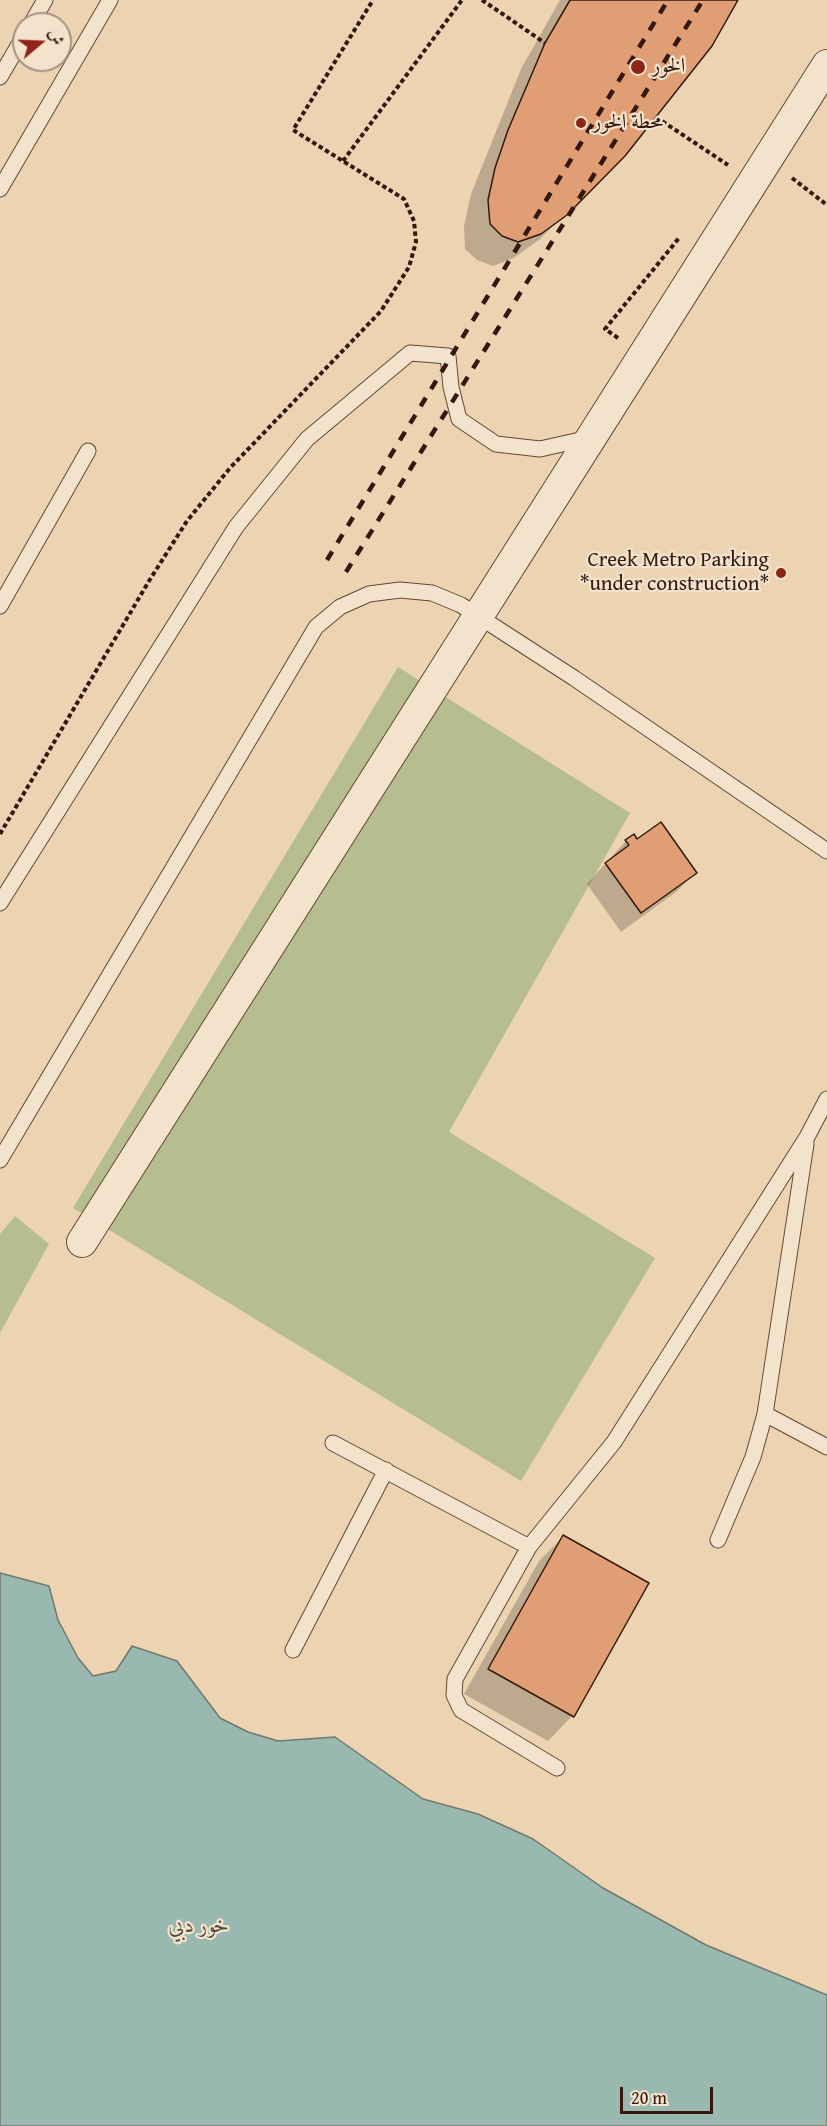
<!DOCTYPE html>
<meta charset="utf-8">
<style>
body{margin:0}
#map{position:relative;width:827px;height:2126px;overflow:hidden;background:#ecd4b2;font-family:"Gentium Book Plus",Amiri,serif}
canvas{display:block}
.north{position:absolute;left:12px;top:12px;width:60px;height:60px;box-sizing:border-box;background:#f3e3cd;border:2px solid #a7927f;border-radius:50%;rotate:71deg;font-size:16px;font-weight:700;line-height:24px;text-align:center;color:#35180b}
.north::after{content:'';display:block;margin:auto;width:21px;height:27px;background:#8f2418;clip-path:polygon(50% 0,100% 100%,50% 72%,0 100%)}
.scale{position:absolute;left:620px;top:2087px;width:93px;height:27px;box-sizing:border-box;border:3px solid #35180b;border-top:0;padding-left:8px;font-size:18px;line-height:21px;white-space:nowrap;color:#35180b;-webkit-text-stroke:4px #f3e3cd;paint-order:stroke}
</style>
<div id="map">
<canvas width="827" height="2126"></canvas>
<div class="north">ش</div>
<div class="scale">20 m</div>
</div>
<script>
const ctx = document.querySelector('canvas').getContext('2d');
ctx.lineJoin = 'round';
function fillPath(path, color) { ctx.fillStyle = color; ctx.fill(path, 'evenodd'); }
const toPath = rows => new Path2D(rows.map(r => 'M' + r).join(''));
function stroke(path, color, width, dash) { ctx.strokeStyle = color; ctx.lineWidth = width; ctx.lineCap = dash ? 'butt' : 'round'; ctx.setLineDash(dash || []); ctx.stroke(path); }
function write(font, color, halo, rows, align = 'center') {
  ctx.font = font + ' "Gentium Book Plus",Amiri,serif'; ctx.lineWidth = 4.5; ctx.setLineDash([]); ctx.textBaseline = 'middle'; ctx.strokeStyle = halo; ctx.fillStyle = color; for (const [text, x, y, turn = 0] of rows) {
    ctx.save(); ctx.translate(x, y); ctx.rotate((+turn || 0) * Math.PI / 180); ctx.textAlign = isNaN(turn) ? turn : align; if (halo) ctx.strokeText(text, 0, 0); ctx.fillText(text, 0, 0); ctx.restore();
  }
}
fillPath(toPath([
 [398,667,630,813,449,1132,655,1258,521,1481,73,1208],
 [15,1216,49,1244,0,1333,0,1234]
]), '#b6bd8e');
const water = toPath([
 [0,1573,49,1586,58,1620,78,1658,93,1676,116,1671,132,1646,177,1661,220,1718,248,1732,278,1741,335,1737,423,1799,478,1814,533,1839,603,1888,706,1945,827,1995,827,2126,0,2126,0,1573]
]);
fillPath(water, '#99b8b0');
stroke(water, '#71786e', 1.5);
fillPath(toPath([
 [560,0,736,0,624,155,540,239,514,258,493,266,477,260,465,249,464,226,471,194,521,69],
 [626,841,637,841,695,873,676,892,621,932,587,884],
 [563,1537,647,1584,572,1716,548,1741,464,1694,539,1561]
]), '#0003');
const building = toPath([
 [570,0,738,0,712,46,625,156,567,215,541,234,518,242,502,236,490,224,488,200,495,168,508,130,545,43,570,0],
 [661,822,697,873,641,913,605,863,629,845,625,840,634,834,637,839,661,822],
 [563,1535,649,1583,574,1717,488,1669,563,1535]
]);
fillPath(building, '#e09e74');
stroke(building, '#35180b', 1.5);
const lane = toPath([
 [31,24,45,0],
 [0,77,24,36],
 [0,189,110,0],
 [0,606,88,451],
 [0,903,236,527,307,439,410,353,448,356,451,387,459,419,496,444,540,449,589,438],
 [0,1160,316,627,340,607,369,594,400,590,432,593,461,605,574,678,827,851],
 [765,1414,827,1447],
 [333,1443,529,1547],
 [718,1540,753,1457,765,1414,806,1144],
 [293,1650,386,1470],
 [557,1768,461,1710,454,1695,455,1679,529,1547,614,1442,807,1137,827,1099]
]);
const street = toPath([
 [82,1242,827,65]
]);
stroke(lane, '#634735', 17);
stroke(street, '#634735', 32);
stroke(toPath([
 [482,0,545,43],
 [656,117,728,165],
 [343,161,462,0],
 [792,178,827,205],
 [618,338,605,329,679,238],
 [0,834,149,581,187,521,230,468,381,311,409,267,416,242,414,221,404,199,293,130,373,0]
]), '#35180b', 4, [4.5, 3]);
stroke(lane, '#f3e3cd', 15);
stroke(street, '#f3e3cd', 30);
stroke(toPath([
 [327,560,668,0],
 [346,572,703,0]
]), '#35180b', 4.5, [10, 10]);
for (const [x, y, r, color] of [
 [638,67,8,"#8f2418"],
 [581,123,6,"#8f2418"],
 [781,573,6,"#8f2418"]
]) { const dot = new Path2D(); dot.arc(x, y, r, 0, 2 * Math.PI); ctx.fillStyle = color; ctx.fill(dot); stroke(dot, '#f3e3cd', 2); }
write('21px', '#35180b', '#f3e3cd', [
 ["الخور",652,67],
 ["محطة الخور",593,123],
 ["Creek Metro Parking",769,561,"right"],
 ["*under construction*",769,585,"right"]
], 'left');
write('italic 22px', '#53483d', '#f3e3cd', [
 ["خور دبي",199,1926]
]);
</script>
